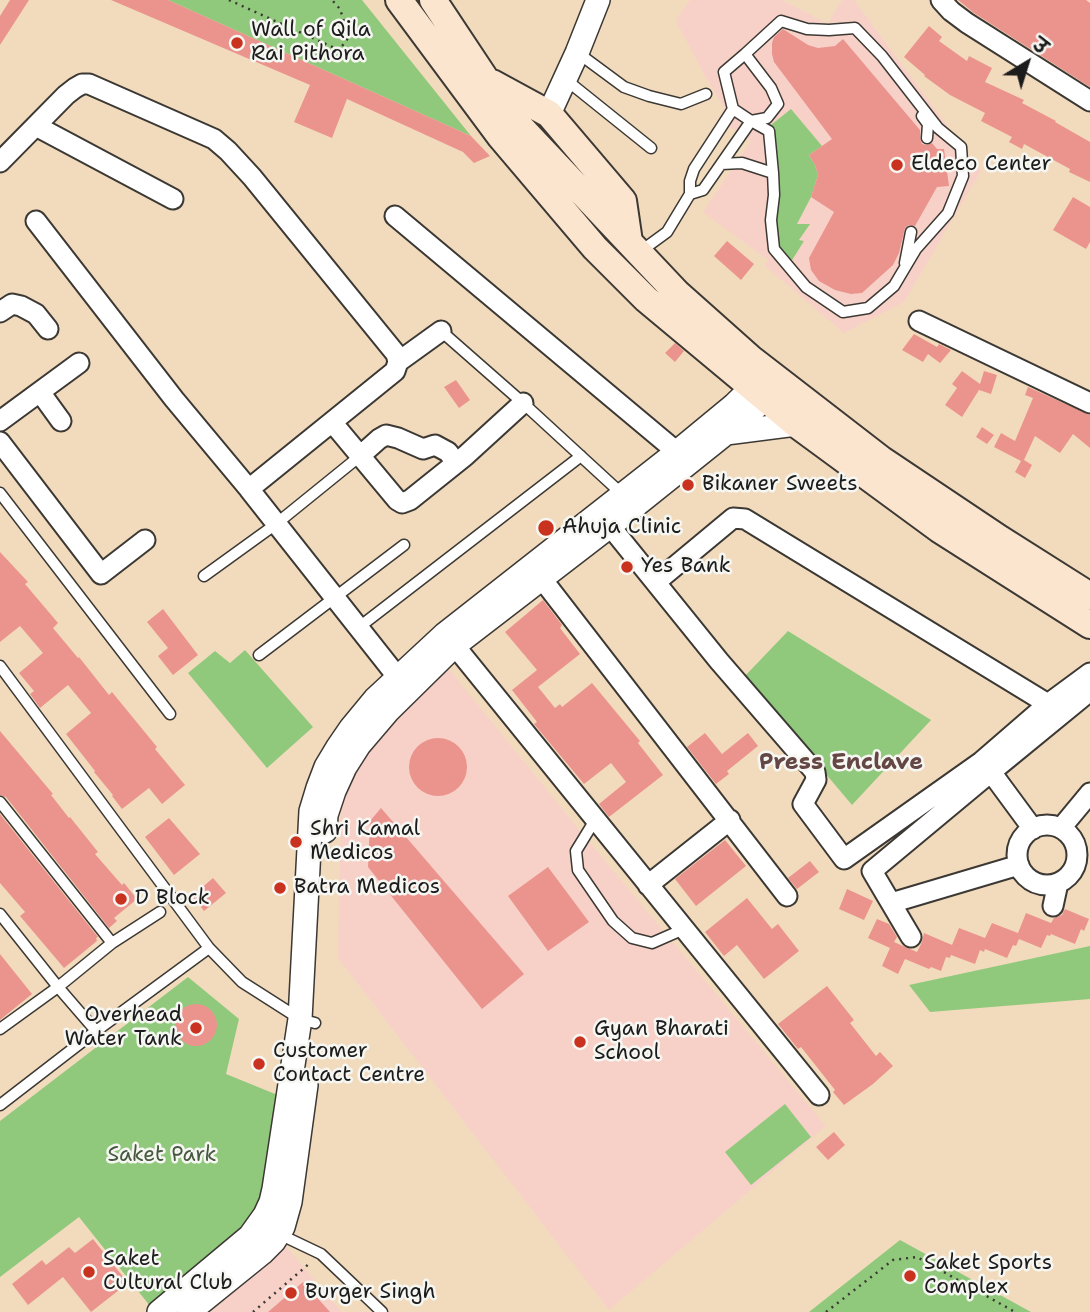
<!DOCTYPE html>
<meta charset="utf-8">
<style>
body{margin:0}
#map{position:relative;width:1090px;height:1312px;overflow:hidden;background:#f2dbbd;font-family:"Shantell Sans","Playpen Sans Deva",sans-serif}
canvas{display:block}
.north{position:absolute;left:992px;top:28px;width:70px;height:70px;-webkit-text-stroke:5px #f6f6f2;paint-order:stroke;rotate:38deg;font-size:19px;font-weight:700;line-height:28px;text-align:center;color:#1c1c1c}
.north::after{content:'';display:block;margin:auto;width:24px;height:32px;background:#1c1c1c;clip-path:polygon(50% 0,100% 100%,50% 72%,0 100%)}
</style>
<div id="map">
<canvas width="1090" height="1312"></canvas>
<div class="north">उ</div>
</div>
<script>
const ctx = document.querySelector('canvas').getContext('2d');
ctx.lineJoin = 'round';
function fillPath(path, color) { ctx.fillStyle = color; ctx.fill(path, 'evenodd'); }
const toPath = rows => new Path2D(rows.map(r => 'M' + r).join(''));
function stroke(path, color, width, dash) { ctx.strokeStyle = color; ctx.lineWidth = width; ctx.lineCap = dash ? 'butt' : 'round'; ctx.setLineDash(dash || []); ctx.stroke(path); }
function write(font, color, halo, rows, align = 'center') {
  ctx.font = font + ' "Shantell Sans",sans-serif'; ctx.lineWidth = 5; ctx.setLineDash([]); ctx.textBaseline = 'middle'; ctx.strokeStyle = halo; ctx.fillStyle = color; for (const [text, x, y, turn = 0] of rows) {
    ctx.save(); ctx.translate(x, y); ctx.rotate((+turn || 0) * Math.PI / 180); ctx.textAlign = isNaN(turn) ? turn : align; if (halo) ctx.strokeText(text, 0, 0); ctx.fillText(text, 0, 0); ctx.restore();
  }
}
fillPath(toPath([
 [690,0,782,0,828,24,838,6,843,0,854,0,981,171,904,302,844,333,765,266,768,260,703,212,751,141,718,119,725,109,703,72,677,23,678,18],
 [448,668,585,837,826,1126,609,1310,338,958,341,804,365,750,396,713],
 [282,1242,342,1312,202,1312]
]), '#f7d1c7');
fillPath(toPath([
 [168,0,362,0,471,136],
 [791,109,822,146,809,155,815,165,818,175,811,197,797,224,810,224,799,240,804,241,789,265,779,256,769,216,776,202,771,125],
 [788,631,931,720,852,805,744,677],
 [245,650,313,727,267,768,188,673,215,651,230,663],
 [1090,946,1090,999,930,1012,909,985],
 [188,977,239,1019,226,1074,285,1098,257,1213,150,1306,79,1217,0,1277,0,1121],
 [785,1104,811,1137,751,1185,725,1152],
 [900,1240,1031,1312,809,1312]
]), '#90c97c');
fillPath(toPath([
 [10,0,29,0,0,45,0,16],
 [111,0,168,0,471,136,490,156,474,163,463,152,347,99,332,138,294,122,310,85],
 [958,0,1086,0,1090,3,1090,87,974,13],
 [929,26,942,37,939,41,967,61,969,56,992,68,985,82,1024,100,1022,103,1056,121,1055,122,1090,142,1090,182,1069,172,1070,169,1024,144,1022,149,1009,142,1012,137,981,121,985,113,950,95,924,76,925,75,904,57],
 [783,29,808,45,818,48,835,46,843,39,920,130,920,138,922,144,927,145,932,143,937,149,944,149,949,186,937,187,915,226,909,225,905,228,899,253,893,265,862,293,851,294,835,290,819,281,811,270,809,258,834,212,811,197,818,175,815,165,809,155,832,139,774,62,772,54,772,43,774,37],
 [1073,197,1090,207,1090,242,1086,249,1053,230],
 [727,241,754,264,741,280,714,256],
 [914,334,937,347,939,344,951,350,940,363,928,354,923,362,902,350],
 [675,343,684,351,675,362,665,353],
 [962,371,980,384,984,371,997,375,991,394,979,390,962,417,945,405,957,388,952,384],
 [456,380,470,400,459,408,444,387],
 [1028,387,1090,415,1090,448,1073,434,1060,453,1035,436,1024,460,1032,465,1025,478,1015,472,1021,461,994,447,1001,433,1015,441,1033,398,1025,395],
 [982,427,994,435,987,444,976,437],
 [0,552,28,582,25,584,58,623,53,628,78,658,79,657,109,695,112,692,157,747,155,749,185,785,162,804,149,788,122,809,112,796,113,795,94,772,95,771,66,734,91,713,68,685,40,708,30,694,34,691,19,673,43,653,20,626,0,642],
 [543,600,562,625,560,628,580,654,538,687,555,708,560,704,562,707,592,683,640,741,638,743,663,775,609,817,599,804,626,782,611,763,584,784,534,724,537,722,512,690,537,670,505,632],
 [163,609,198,655,173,675,158,656,168,648,147,622],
 [0,731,53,794,51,795,69,818,70,817,98,852,95,854,122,885,124,883,137,899,114,918,117,921,109,928,6,797,0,795],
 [705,733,722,754,748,733,758,746,727,771,729,774,716,784,687,747],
 '409 767a29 29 0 1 1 58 0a29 29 0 1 1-58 0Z',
 [381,808,524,974,482,1009,368,867,370,821],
 [0,814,98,937,96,938,97,941,64,968,20,916,25,912,0,883],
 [169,818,200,854,174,875,145,837],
 [725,840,746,866,696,906,675,879],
 [810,861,819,872,797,889,788,878],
 [548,867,589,922,548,951,508,896],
 [213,878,226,893,204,911,192,896],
 [847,889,873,901,864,920,839,909],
 [747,898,772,929,778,924,799,951,764,979,737,945,724,956,705,932],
 [1065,909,1089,919,1084,931,1081,929,1075,944,1051,934,1050,936,1047,935,1041,948,1019,939,1016,946,1013,945,1007,958,985,949,984,952,980,950,975,964,951,955,950,958,946,957,941,971,931,967,929,969,905,959,898,974,882,966,890,948,868,938,877,919,889,924,897,937,894,942,917,952,922,942,924,933,952,945,959,928,985,938,992,923,1018,933,1026,913,1051,923,1054,918,1062,915],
 [0,954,32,994,0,1020],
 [827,986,854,1020,850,1023,876,1056,880,1052,893,1066,873,1084,844,1105,833,1092,835,1090,801,1047,798,1049,778,1024],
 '175 1025a21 21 0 1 1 42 0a21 21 0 1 1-42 0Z',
 [834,1132,845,1145,828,1160,816,1147],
 [93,1239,128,1283,91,1312,63,1277,28,1305,12,1284,42,1260,46,1265,69,1247,75,1253],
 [303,1282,330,1312,268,1312]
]), '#eb948e');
const service = toPath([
 [578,53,624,87,649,96,681,104,706,94],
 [745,54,781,21,807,29,829,30,855,28,882,56,938,128,961,147,963,176,948,213,916,249,894,286,868,308,843,312,806,287,774,249,771,220,774,195,773,173,769,131,751,121],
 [565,79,651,148],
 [922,116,928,124,927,138],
 [721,164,742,163,773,173],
 [690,194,703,190,751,121,733,109,724,72,745,54,771,88,778,104,767,118,751,121],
 [641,251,667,232,690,194,690,181,694,169,733,109],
 [905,263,911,232],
 [441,331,523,403,622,494],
 [0,493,170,714],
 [204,576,276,524,360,456],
 [358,628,581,456],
 [259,655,404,545],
 [0,666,209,948,242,982,300,1019,315,1023],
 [0,802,112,943],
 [595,820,576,851,578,870,613,921,632,938,652,943,684,929],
 [0,914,58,987,96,1031],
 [0,1029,58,987,112,943,160,912],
 [0,1105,96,1031,209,948],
 [279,1234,321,1254,382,1312]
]);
const minor = toPath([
 [941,0,951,11,967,23,1090,101],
 [36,126,173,199],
 [0,162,66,95,75,88,82,84,89,84,214,139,228,151,252,177,396,354,398,362,395,371,249,489],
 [395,216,677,452],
 [36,221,174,399,249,489,407,689],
 [0,312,12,304,21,306,36,314,48,329],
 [919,321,1090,403],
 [398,362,441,331],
 [40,392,61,421],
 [0,421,79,363],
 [332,422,397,500,402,503,410,500,465,456,523,403],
 [0,442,101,574,145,540],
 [360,456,379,439,386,435,398,438,423,449,435,445,448,452,456,463],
 [610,526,719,661,815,772,816,780,803,804,844,859,981,762,1048,704,1090,673],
 [542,579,787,896],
 [656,582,733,518,745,519,1048,704],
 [446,635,819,1095],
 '1017 855a30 30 0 1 1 60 0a30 30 0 1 1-60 0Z',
 [1061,828,1090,793],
 [1033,829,991,772,1090,691],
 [648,885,730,820],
 [891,903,1019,865],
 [1053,906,1058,883],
 [911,937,872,871,991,772]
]);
const tertiary = toPath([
 [549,114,577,53,598,0],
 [726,433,796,424],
 [325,831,326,815,334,791,345,767,359,745,388,711,454,646,610,526,726,433,765,399,775,387],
 [159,1312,250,1236,265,1215,271,1202,274,1189,300,1019,311,811,318,788,326,767,338,747,351,728,375,699,445,634,677,452,734,405,765,375],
 [189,1312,262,1253,274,1241,283,1227,290,1202,306,1085]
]);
const secondary = toPath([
 [399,0,500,136,595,248,646,299,796,424,939,529,1090,625],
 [433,0,510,116,677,293,750,358,882,460,1000,539,1090,596],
 [492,83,549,114,623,201,629,242]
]);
stroke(service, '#3c3934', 13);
stroke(minor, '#3c3934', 23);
stroke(tertiary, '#3c3934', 26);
stroke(secondary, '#3c3934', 30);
stroke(toPath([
 [229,0,339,50,349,37,340,9,332,0],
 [253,1312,310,1263],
 [826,1312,893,1260,917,1257,1015,1312]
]), '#3c3934', 2.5, [2, 5]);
stroke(service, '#fff', 10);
stroke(minor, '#fff', 19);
stroke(tertiary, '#fff', 23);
stroke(secondary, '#fbe5cf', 26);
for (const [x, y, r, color] of [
 [237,43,7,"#c8321e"],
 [897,165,7,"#c8321e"],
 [688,485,7,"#c8321e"],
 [546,528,9,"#c8321e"],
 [627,567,7,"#c8321e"],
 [296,842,7,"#c8321e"],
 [280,888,7,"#c8321e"],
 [121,899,7,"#c8321e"],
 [196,1028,7,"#c8321e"],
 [580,1042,7,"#c8321e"],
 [259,1064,7,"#c8321e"],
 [89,1272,7,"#c8321e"],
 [910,1276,7,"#c8321e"],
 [291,1293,7,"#c8321e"]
]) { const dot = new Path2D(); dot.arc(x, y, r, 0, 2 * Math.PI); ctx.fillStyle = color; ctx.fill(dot); stroke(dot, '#f6f6f2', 2.5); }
write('21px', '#1c1c1c', '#f6f6f2', [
 ["Wall of Qila",251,31],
 ["Rai Pithora",251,55],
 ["Eldeco Center",911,165],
 ["Bikaner Sweets",702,485],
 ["Ahuja Clinic",562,528],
 ["Yes Bank",641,567],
 ["Shri Kamal",310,830],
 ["Medicos",310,854],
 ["Batra Medicos",294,888],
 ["D Block",135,899],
 ["Overhead",182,1016,"right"],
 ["Water Tank",182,1040,"right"],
 ["Gyan Bharati",594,1030],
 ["School",594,1054],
 ["Customer",273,1052],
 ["Contact Centre",273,1076],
 ["Saket",103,1260],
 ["Cultural Club",103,1284],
 ["Saket Sports",924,1264],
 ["Complex",924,1288],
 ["Burger Singh",305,1293]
], 'left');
write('21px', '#45593e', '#f6f6f2', [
 ["Saket Park",162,1156]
]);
write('bold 23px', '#644644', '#f6f6f2', [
 ["Press Enclave",841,763]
]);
</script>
